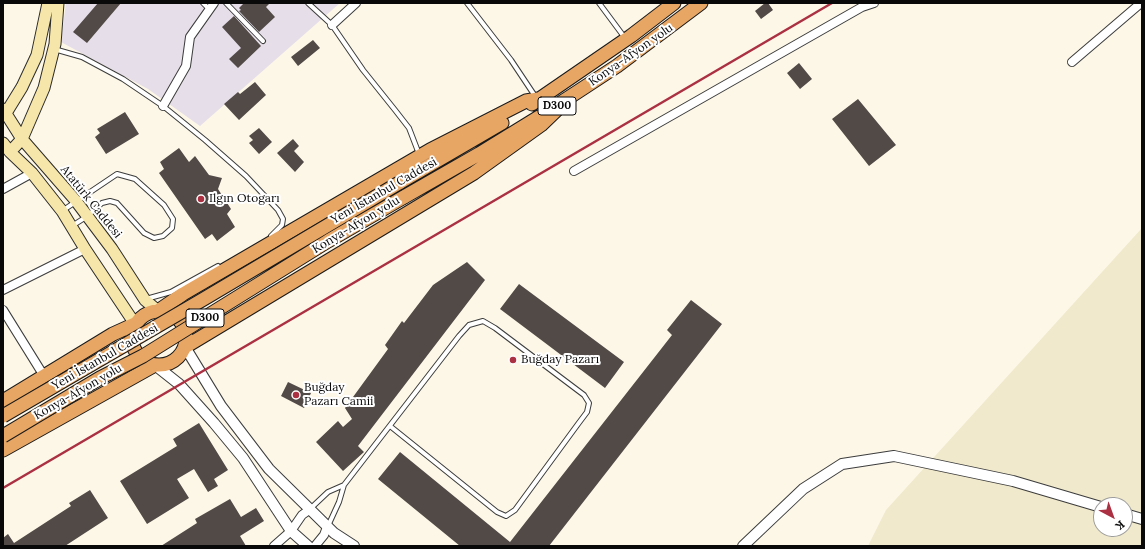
<!DOCTYPE html>
<meta charset="utf-8">
<style>
body{margin:0}
#map{position:relative;width:1145px;height:549px;overflow:hidden;background:#fdf7e8;font-family:Lora,serif}
canvas{display:block}
.frame{position:absolute;inset:0;border:4px solid #090909;pointer-events:none}
.north{position:absolute;left:1093px;top:497px;width:40px;height:40px;box-sizing:border-box;background:#fff;border:1px solid #9d9d9d;border-radius:50%;rotate:139deg;font-size:11px;font-weight:700;line-height:16px;text-align:center;color:#090909}
.north::after{content:'';display:block;margin:auto;width:14px;height:18px;background:#ab3042;clip-path:polygon(50% 0,100% 100%,50% 72%,0 100%)}
</style>
<div id="map">
<canvas width="1145" height="549"></canvas>
<div class="frame"></div>
<div class="north">K</div>
</div>
<script>
const ctx = document.querySelector('canvas').getContext('2d');
ctx.lineJoin = 'round';
function fillPath(path, color) { ctx.fillStyle = color; ctx.fill(path, 'evenodd'); }
const toPath = rows => new Path2D(rows.map(r => 'M' + r).join(''));
function stroke(path, color, width, dash) { ctx.strokeStyle = color; ctx.lineWidth = width; ctx.lineCap = dash ? 'butt' : 'round'; ctx.setLineDash(dash || []); ctx.stroke(path); }
function write(font, color, halo, rows, align = 'center') {
  ctx.font = font + ' Lora,serif'; ctx.lineWidth = 4; ctx.setLineDash([]); ctx.textBaseline = 'middle'; ctx.strokeStyle = halo; ctx.fillStyle = color; for (const [text, x, y, turn = 0] of rows) {
    ctx.save(); ctx.translate(x, y); ctx.rotate((+turn || 0) * Math.PI / 180); ctx.textAlign = isNaN(turn) ? turn : align; if (halo) ctx.strokeText(text, 0, 0); ctx.fillText(text, 0, 0); ctx.restore();
  }
}
fillPath(toPath([
 [66,3,340,3,200,126,148,89,61,42]
]), '#e6dee8');
fillPath(toPath([
 [1142,228,1142,546,868,546,886,510],
 [1101,505,1125,505,1125,529,1101,529]
]), '#f0e9cb');
fillPath(toPath([
 [98,3,121,3,87,43,73,32],
 [244,3,270,3,266,7,275,17,259,32,239,11,241,10,239,8],
 [765,3,768,3,773,10,761,19,755,11],
 [234,16,261,46,238,68,229,59,241,48,222,27],
 [313,40,320,48,298,66,291,57],
 [799,63,812,79,800,89,787,73],
 [255,82,266,95,239,120,224,104,238,92,240,94],
 [858,99,896,145,869,166,832,119],
 [125,112,139,134,106,154,95,137,100,133,97,129],
 [259,128,272,142,259,154,249,143,253,140,249,136],
 [293,139,299,146,294,151,304,162,295,172,277,153],
 [179,148,189,162,195,156,209,175,222,178,218,189,231,209,227,214,235,227,217,241,212,234,205,239,159,173,164,169,160,162],
 [467,262,485,280,358,446,364,452,343,471,316,442,338,421,343,427,352,419,345,408,388,349,385,345,402,321,404,323,433,285],
 [519,284,624,362,605,388,500,309],
 [691,300,722,324,549,546,460,546,378,479,400,452,510,542,672,335,667,330],
 [288,382,311,393,304,408,281,396],
 [199,423,228,470,214,479,218,486,208,492,194,469,177,479,189,498,147,524,120,481,177,446,173,439],
 [90,490,108,518,65,546,3,546,3,538,8,534,14,543,71,506,69,503],
 [230,499,241,517,256,508,264,521,240,536,246,546,161,546,197,523,195,519]
]), '#514a47');
const service = toPath([
 [203,3,209,9],
 [226,3,263,41],
 [308,3,332,25,363,70,395,110,409,128,419,154],
 [467,3,511,60,535,96],
 [599,3,625,38],
 [54,49,82,57,123,79,163,106,205,140,246,176,278,210,283,219,282,225,271,236],
 [62,211,117,174,135,179,164,205,173,219,172,228,163,236,154,238,144,233,117,203,110,201,102,203,86,217,72,226],
 [146,299,171,292,218,266],
 [310,509,328,492,344,485],
 [328,526,339,502,344,485,459,336,469,325,483,321,495,328,584,395,589,403,587,412,578,424,515,510,506,516,497,512,390,426]
]);
const minor = toPath([
 [332,25,356,3],
 [1072,62,1141,3],
 [163,106,186,66,190,37,214,3],
 [574,171,862,7,874,3],
 [3,189,32,173],
 [3,290,85,249],
 [3,310,44,376],
 [274,546,291,531,302,515,309,510],
 [315,546,324,535,327,527]
]);
const tertiary = toPath([
 [185,347,221,406,269,469,334,533,354,546],
 [155,365,179,384,214,423,243,458,291,531,308,546],
 [1125,514,1142,519],
 [743,546,803,489,842,464,894,456,1013,481,1101,507]
]);
const secondary = toPath([
 [3,109,22,139,76,201,112,249,145,300,158,311],
 [3,115,6,113,22,87,37,55,48,3],
 [3,143,10,152,32,173,62,211,85,249,135,324],
 [10,152,22,139,44,88,55,44,58,3]
]);
const trunk = toPath([
 [562,102,617,66,701,3],
 [532,104,631,36,674,3],
 [399,183,502,123],
 [404,197,479,154,539,117],
 '132 338a27 27 0 1 1 54 0a27 27 0 1 1-54 0Z',
 [158,311,183,294,430,150,526,101,538,99],
 [185,347,474,173,541,125,569,98],
 [3,401,113,334,135,324],
 [3,450,155,365]
]);
stroke(service, '#3c3c3c', 6);
stroke(minor, '#3c3c3c', 10);
stroke(tertiary, '#3c3c3c', 12);
stroke(secondary, '#2b2b2b', 13);
stroke(trunk, '#1a1a1a', 15);
stroke(service, '#fff', 4);
stroke(minor, '#fff', 8);
stroke(tertiary, '#fff', 10);
stroke(secondary, '#f7e6a9', 11);
stroke(trunk, '#e8a664', 13);
stroke(toPath([
 [3,488,832,3]
]), '#ab3042', 2.5);
const trunkBridge = toPath([
 [3,416,202,300,399,183],
 [3,436,100,378,143,356,328,241,404,197]
]);
stroke(trunkBridge, '#1a1a1a', 15, []);
stroke(trunkBridge, '#e8a664', 13);
for (const [x, y, r, color] of [
 [201,199,4,"#ab3042"],
 [513,360,4,"#ab3042"],
 [296,395,4,"#ab3042"]
]) { const dot = new Path2D(); dot.arc(x, y, r, 0, 2 * Math.PI); ctx.fillStyle = color; ctx.fill(dot); stroke(dot, '#fff', 1.5); }
for (const [x, y, w] of [
 [557,106,38],
 [205,318,38]
]) { const box = new Path2D(); box.roundRect(x - w / 2, y - 9, w, 18, 3); ctx.fillStyle = '#fff'; ctx.fill(box); stroke(box, '#090909', 1); }
write('bold 11px', '#090909', null, [
 ["D300",557,106],
 ["D300",205,318]
]);
write('12px', '#090909', '#fff', [
 ["Konya-Afyon yolu",631,55,-35],
 ["Yeni İstanbul Caddesi",384,191,-30],
 ["Atatürk Caddesi",91,202,51],
 ["Konya-Afyon yolu",356,225,-31],
 ["Yeni İstanbul Caddesi",105,357,-30],
 ["Konya-Afyon yolu",78,392,-30]
]);
write('12px', '#090909', '#fff', [
 ["Ilgın Otogarı",209,199],
 ["Buğday Pazarı",521,360],
 ["Buğday",304,388],
 ["Pazarı Camii",304,402]
], 'left');
</script>
